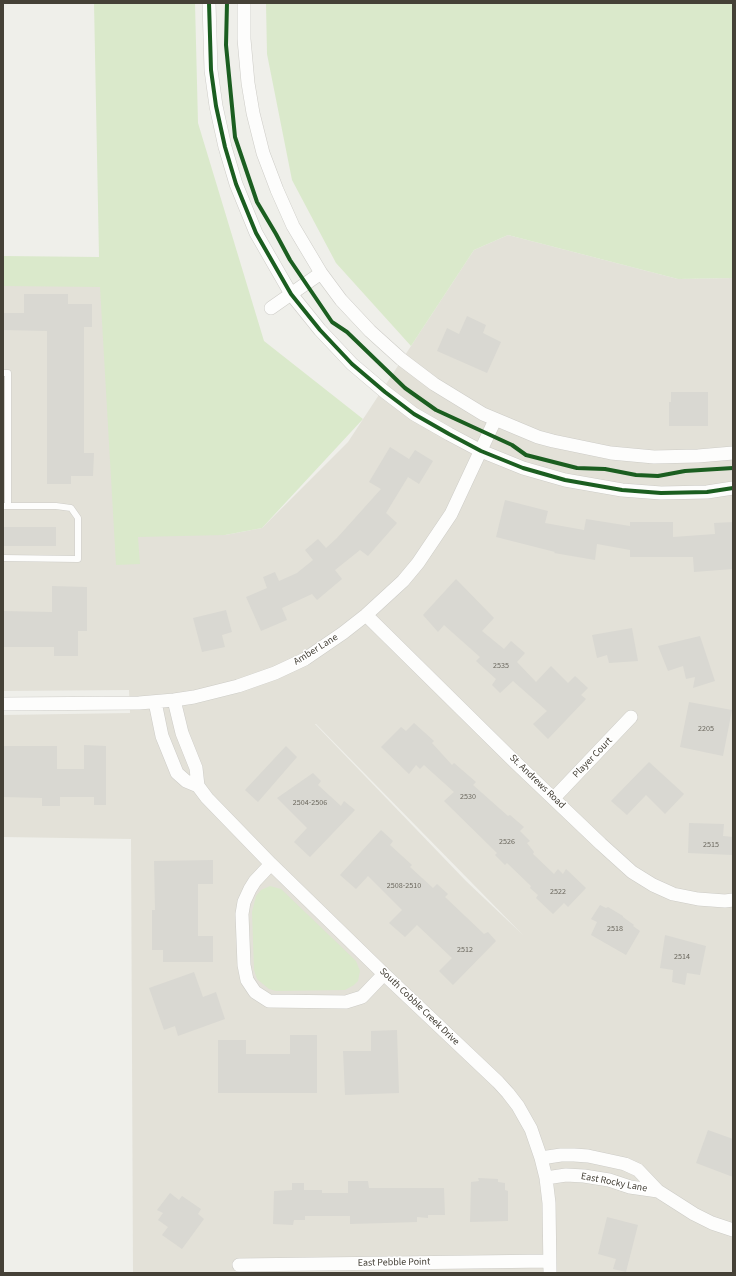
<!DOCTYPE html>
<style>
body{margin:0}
#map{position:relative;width:736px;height:1276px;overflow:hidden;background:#efefea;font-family:"Source Sans 3",sans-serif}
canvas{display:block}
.frame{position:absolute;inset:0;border:4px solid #454137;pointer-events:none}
</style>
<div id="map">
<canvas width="736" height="1276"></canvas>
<div class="frame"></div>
</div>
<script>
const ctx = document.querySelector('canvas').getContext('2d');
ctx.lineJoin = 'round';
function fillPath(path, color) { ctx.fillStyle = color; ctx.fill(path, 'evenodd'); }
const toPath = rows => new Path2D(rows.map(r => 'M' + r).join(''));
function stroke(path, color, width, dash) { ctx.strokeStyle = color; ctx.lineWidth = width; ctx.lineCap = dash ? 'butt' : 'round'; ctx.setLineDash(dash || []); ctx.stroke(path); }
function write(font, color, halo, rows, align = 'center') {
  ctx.font = font + ' "Source Sans 3",sans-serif'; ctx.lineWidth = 3; ctx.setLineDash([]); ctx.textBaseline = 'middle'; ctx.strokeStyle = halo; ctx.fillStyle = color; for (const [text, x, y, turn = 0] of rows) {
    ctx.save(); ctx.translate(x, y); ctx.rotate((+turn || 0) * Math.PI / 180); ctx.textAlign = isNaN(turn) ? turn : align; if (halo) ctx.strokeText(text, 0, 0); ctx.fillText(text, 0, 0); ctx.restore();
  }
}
fillPath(toPath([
 [508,235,678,279,733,278,733,1273,133,1273,131,839,3,837,3,715,130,713,129,690,3,691,3,268,118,267,225,535,262,528,348,442,474,250],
 [315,724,316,724,523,935,466,881]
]), '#e3e1d8');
fillPath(toPath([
 [94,3,195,3,198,123,264,341,363,419,262,528,225,535,138,537,140,564,116,565,100,287,3,286,3,256,99,257],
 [266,3,733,3,733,278,678,279,508,235,474,250,411,346,336,263,292,180,267,54],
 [270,886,281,889,356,961,360,971,358,981,354,985,345,990,276,991,269,989,257,979,254,970,252,912,256,896,261,890]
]), '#dae9cb');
fillPath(toPath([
 [24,294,68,294,68,304,92,304,92,327,84,327,84,453,94,453,93,476,71,476,71,484,47,484,47,331,3,330,3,313,24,313],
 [467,316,486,325,483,333,501,342,487,373,437,351,447,328,459,334],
 [671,392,708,392,708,426,669,426,669,402,671,402],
 [390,447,409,459,415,450,433,461,419,484,408,477,386,513,397,523,368,556,360,550,335,570,342,579,317,600,312,594,282,608,287,620,261,631,246,597,267,588,263,577,275,572,279,581,297,573,313,560,305,550,318,539,326,548,337,538,381,489,369,482],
 [505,500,548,511,545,523,584,530,586,519,630,526,630,522,673,522,673,537,715,534,714,523,733,522,733,569,694,572,693,557,630,557,630,550,597,544,595,560,554,553,555,552,496,537],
 [3,527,56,527,56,546,3,546],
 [456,579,494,618,482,631,504,649,511,641,525,653,517,662,536,682,551,666,568,683,575,676,588,688,581,695,586,699,548,739,533,724,547,711,513,681,500,693,492,685,496,679,476,661,480,657,444,625,438,632,423,615],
 [52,586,87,587,87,631,78,631,78,656,54,656,54,647,3,647,3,611,52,612],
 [226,610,232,632,222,635,225,647,202,652,193,618],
 [632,628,638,661,609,663,607,655,597,658,592,635],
 [700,636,715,681,693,688,695,677,686,679,683,666,668,671,658,646],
 [689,702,732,710,723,756,680,747],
 [414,723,434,741,432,743,452,765,454,763,476,782,473,785,508,816,510,815,524,827,520,831,530,841,527,843,534,852,533,854,554,874,558,869,563,874,566,869,586,888,568,907,564,903,553,914,536,898,538,895,530,888,531,886,507,863,505,865,495,855,497,853,444,801,454,792,424,765,420,769,416,765,409,774,381,747,401,727,406,731],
 [84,745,106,746,106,805,94,805,94,797,60,797,60,806,42,806,42,798,3,797,3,746,57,746,57,769,84,769],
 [286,746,297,757,258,802,245,790],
 [649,762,684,794,665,814,646,795,627,815,611,801],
 [313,773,321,781,318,785,341,806,344,801,355,810,310,857,294,842,307,828,277,798],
 [689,823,724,824,723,836,733,837,732,855,688,853],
 [381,830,393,841,390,845,412,865,410,867,433,888,437,884,448,894,445,897,484,934,488,932,496,941,453,985,439,971,452,958,417,925,405,937,389,923,402,910,368,876,356,889,340,875],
 [213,860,213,884,198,884,198,936,213,936,213,962,163,962,163,950,152,950,152,910,155,910,154,861],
 [600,905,606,908,608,907,623,916,623,917,634,925,633,926,640,931,626,955,591,935,597,922,591,919],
 [665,935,706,946,700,975,687,973,685,985,672,982,673,970,660,968],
 [194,972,203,997,216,992,225,1019,178,1036,175,1026,164,1030,149,988],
 [397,1030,399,1093,345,1095,343,1051,371,1051,371,1031],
 [290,1035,317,1035,317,1093,218,1093,218,1040,246,1040,246,1054,290,1054],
 [708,1130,733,1139,733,1177,696,1163],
 [478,1178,498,1179,498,1182,505,1183,505,1190,508,1191,508,1221,470,1222,471,1182,479,1181],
 [348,1181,368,1181,369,1188,444,1188,445,1215,428,1215,428,1218,417,1217,417,1222,386,1223,350,1224,350,1216,305,1216,305,1220,294,1220,293,1225,273,1224,274,1191,292,1190,292,1183,304,1183,304,1190,322,1190,322,1193,348,1193],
 [170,1193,179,1200,182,1196,201,1209,198,1214,204,1219,182,1249,162,1235,168,1227,158,1220,163,1213,157,1210],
 [607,1217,638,1225,626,1272,613,1269,616,1259,598,1254]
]), '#d9d8d2');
const lane = toPath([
 [3,373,8,373,8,506],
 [3,506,56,506,71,508,78,518,78,559,3,558]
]);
const street = toPath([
 [209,3,211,70,216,106,225,147,236,184,256,233,291,294,320,330,352,364,385,392,414,414,449,434,481,451,523,468,565,480,622,490,661,493,707,492,733,488],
 [244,3,244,39,248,83,253,113,263,153,277,190,293,226,321,273,341,300,370,331,401,359,434,384,483,414,538,437,553,441,611,453,654,457,698,456,733,453],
 [271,308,321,273],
 [366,615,515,762,601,844,632,872,653,885,673,894,698,899,725,901,733,900],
 [174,700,182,733,196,768,198,786],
 [155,702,162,736,177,773,186,781,198,786,207,798,271,864,384,974,498,1082,508,1093,518,1106,531,1129,541,1158,546,1178,549,1203,550,1273],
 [3,704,139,703,174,700,194,697,238,686,275,673,305,659,343,633,366,615,403,581,418,563,451,514,495,420],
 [554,798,631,717],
 [271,864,255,881,250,889,244,902,242,914,244,965,247,980,255,992,269,1001,346,1002,362,997,384,974],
 [541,1158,561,1155,574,1155,588,1156,625,1164,638,1170,658,1191,694,1214,712,1223,733,1230],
 [546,1178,566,1175,584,1176,609,1180,630,1187,658,1191],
 [239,1265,549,1261]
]);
stroke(lane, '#cdccc7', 7);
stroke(street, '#cdccc7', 14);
stroke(lane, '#fdfdfc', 6);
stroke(street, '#fdfdfc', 13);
stroke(toPath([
 [209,3,211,70,216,106,225,147,236,184,256,233,291,294,320,330,352,364,385,392,414,414,449,434,481,451,523,468,565,480,622,490,661,493,707,492,733,488],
 [227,3,226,45,235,137,257,202,276,234,290,260,332,322,347,332,405,388,436,410,512,445,526,455,577,468,605,469,636,475,658,476,685,471,733,468]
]), '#1b5e20', 4);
write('8px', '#6b685e', null, [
 ["2535",501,666],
 ["2205",706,729],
 ["2530",468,797],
 ["2504-2506",310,803],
 ["2526",507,842],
 ["2515",711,845],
 ["2508-2510",404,886],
 ["2522",558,892],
 ["2518",615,929],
 ["2512",465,950],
 ["2514",682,957]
]);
write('10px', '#454137', '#fff', [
 ["Amber Lane",316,650,-32],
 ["Player Court",593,758,-46],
 ["St. Andrews Road",537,782,44],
 ["South Cobble Creek Drive",419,1007,44],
 ["East Rocky Lane",614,1183,11],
 ["East Pebble Point",394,1263,-1]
]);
</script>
